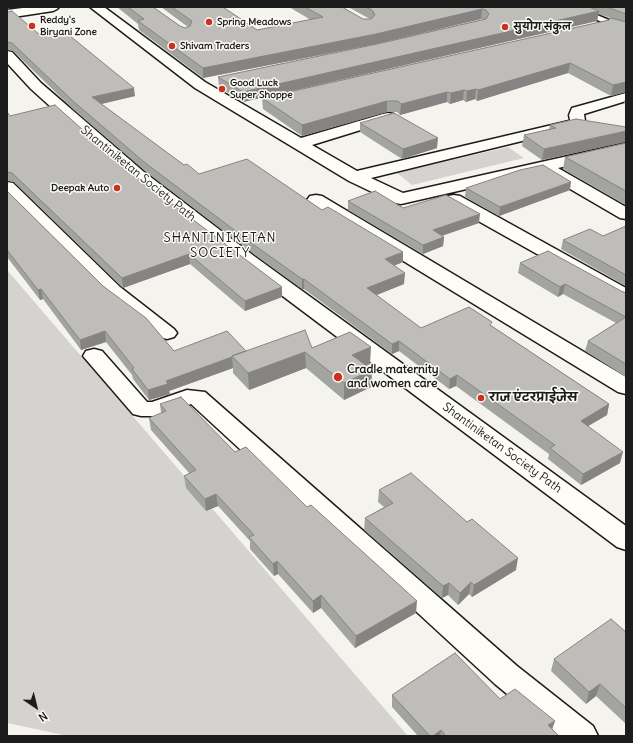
<!DOCTYPE html>
<meta charset="utf-8">
<style>
body{margin:0}
#map{position:relative;width:633px;height:743px;overflow:hidden;background:#f4f3ee;font-family:Delius,sans-serif}
canvas{display:block}
.frame{position:absolute;inset:0;border:8px solid #1c1c1c;pointer-events:none}
.north{position:absolute;left:16px;top:687px;width:40px;height:40px;-webkit-text-stroke:3px #fdfcf7;paint-order:stroke;rotate:145deg;font-size:11px;font-weight:700;line-height:16px;text-align:center;color:#1c1c1c}
.north::after{content:'';display:block;margin:auto;width:14px;height:18px;background:#1c1c1c;clip-path:polygon(50% 0,100% 100%,50% 72%,0 100%)}
</style>
<div id="map">
<canvas width="633" height="743"></canvas>
<div class="frame"></div>
<div class="north">N</div>
</div>
<script>
const ctx = document.querySelector('canvas').getContext('2d');
ctx.lineJoin = 'round';
function fillPath(path, color) { ctx.fillStyle = color; ctx.fill(path, 'evenodd'); }
const toPath = rows => new Path2D(rows.map(r => 'M' + r).join(''));
function stroke(path, color, width, dash) { ctx.strokeStyle = color; ctx.lineWidth = width; ctx.lineCap = dash ? 'butt' : 'round'; ctx.setLineDash(dash || []); ctx.stroke(path); }
function write(font, color, halo, rows, align = 'center') {
  ctx.font = font + ' Delius,"Playpen Sans Deva",sans-serif'; ctx.lineWidth = 3; ctx.setLineDash([]); ctx.textBaseline = 'middle'; ctx.strokeStyle = halo; ctx.fillStyle = color; for (const [text, x, y, turn = 0] of rows) {
    ctx.save(); ctx.translate(x, y); ctx.rotate((+turn || 0) * Math.PI / 180); ctx.textAlign = isNaN(turn) ? turn : align; if (halo) ctx.strokeText(text, 0, 0); ctx.fillText(text, 0, 0); ctx.restore();
  }
}
fillPath(toPath([
 [508,147,524,158,412,185,397,173],
 [7,270,408,736,68,736,7,723]
]), '#d4d3cf');
const service = toPath([
 [567,7,578,7,616,23,615,25,609,25,567,7]
]);
const minor = toPath([
 [90,7,104,7,205,82,301,138,383,114,388,113,393,114,395,117,393,120,312,145,357,171,569,121,570,120,569,115,572,108,626,93,626,101,584,114,585,121,579,127,371,178,403,193,626,143,626,153,558,168,626,207,626,219,620,218,541,172,401,204,395,203,349,181,195,88,90,7],
 [7,51,12,52,41,83,144,172,254,256,626,526,626,550,617,547,240,264,132,180,31,89,7,63,7,51],
 [7,182,13,183,120,287,174,329,177,333,174,337,167,339,160,337,106,295,7,196,7,182],
 [316,195,322,196,626,377,626,394,618,392,310,204,307,200,310,196,316,195],
 [454,195,460,196,626,288,626,302,619,300,448,204,445,200,448,196,454,195],
 [94,349,102,351,147,402,152,402,187,390,205,392,517,666,593,726,598,736,558,736,495,684,191,404,154,416,141,416,133,414,83,356,86,351,94,349]
]);
const primary = toPath([
 [30,7,59,7,57,9,53,11,7,18,7,10,30,7]
]);
stroke(service, '#1c1c1c', 3);
stroke(minor, '#1c1c1c', 3);
stroke(primary, '#1c1c1c', 3);
fillPath(service, '#fdfcf7');
fillPath(minor, '#fdfcf7');
fillPath(primary, '#fdfcf7');
fillPath(toPath([
 [117,7,153,7,180,26,185,28,188,27,161,7,223,7,257,30,311,20,289,7,342,7,363,19,370,19,348,7,626,7,626,92,611,96,568,73,477,101,475,99,466,102,463,100,450,104,447,102,400,115,397,112,387,112,302,136,263,109,262,98,609,20,611,18,598,14,597,21,243,102,219,87,218,77,377,44,484,19,481,19,376,44,203,78,139,30,138,24],
 [7,12,41,36,135,96,101,104,184,165,199,174,322,210,403,262,394,266,404,284,376,295,421,328,492,326,609,404,607,415,588,426,620,463,581,485,548,459,549,454,456,386,449,389,399,351,392,354,304,289,302,289,255,255,145,171,74,110,13,51,7,50],
 [626,94,626,104,624,103],
 [7,114,10,116,130,172,282,297,245,311,190,264,123,288,14,182,7,181],
 [576,119,542,160,522,146,524,135,549,129,550,125],
 [360,123,437,148,402,159,360,132],
 [626,143,626,205,563,169,565,157],
 [466,188,570,190,499,216,465,197],
 [7,191,103,286,174,351,246,351,312,348,370,364,366,365,372,370,371,387,344,400,306,368,249,390,233,373,233,368,169,391,170,394,149,400,133,379,132,375,106,342,81,350,43,299,40,300,7,257],
 [348,201,403,208,479,223,442,236,444,237,443,246,423,254,348,210],
 [626,226,626,286,561,249,563,240,603,236],
 [520,263,626,293,626,377,585,351,588,341,616,323,563,294,558,297,518,273],
 [160,404,235,452,416,613,355,648,321,608,313,613,278,574,274,576,250,549,250,541,218,506,206,511,186,488,184,476,190,474,151,430,149,418,161,413],
 [379,490,516,570,472,597,469,594,458,605,448,595,442,598,364,530,365,518,384,507,378,502],
 [626,632,626,724,596,696,586,704,551,671,554,659],
 [392,695,500,699,552,730,559,736,418,736,392,707]
]), '#a3a3a0');
fillPath(toPath([
 [482,9,481,19,376,44,203,78,203,68],
 [599,11,597,21,243,102,243,92],
 [570,63,568,73,477,101,478,90],
 [626,82,626,92,611,96,613,85],
 [134,88,135,96,93,106,92,97],
 [476,89,475,99,466,102,467,91],
 [464,90,463,100,450,104,451,93],
 [447,92,447,102,400,115,401,104],
 [387,101,387,112,302,136,302,125],
 [626,131,626,142,542,160,544,149],
 [438,138,437,148,402,159,403,149],
 [571,182,570,190,499,216,500,207],
 [480,214,479,223,432,239,433,230],
 [444,237,443,246,423,254,423,245],
 [403,252,403,262,385,269,385,259],
 [189,254,190,264,123,288,122,278],
 [405,273,404,284,367,299,367,288],
 [302,279,304,279,304,289,302,289],
 [565,284,563,294,558,297,560,287],
 [282,287,282,297,245,311,245,301],
 [41,289,43,299,40,300,38,290],
 [105,331,106,342,81,350,80,340],
 [399,341,399,351,392,354,392,344],
 [371,347,370,364,352,372,352,355],
 [305,352,306,368,249,390,248,373],
 [232,357,233,368,169,391,170,394,149,400,148,390,166,381],
 [372,370,371,387,344,400,344,383],
 [457,375,456,386,449,389,450,379],
 [609,404,607,415,578,432,581,421],
 [623,452,620,463,581,485,583,474],
 [216,494,218,506,206,511,205,499],
 [518,558,516,570,472,597,474,585],
 [277,561,278,574,274,576,273,564],
 [471,582,469,594,458,605,460,593],
 [449,583,448,595,442,598,443,586],
 [321,595,321,608,313,613,313,601],
 [417,601,416,613,355,648,356,636],
 [600,684,596,696,586,704,589,692],
 [555,721,551,733,548,725],
 [441,730,440,736,433,736]
]), '#858482');
const building = toPath([
 [128,7,153,7,180,26,185,28,190,26,192,21,172,7,223,7,257,30,323,17,305,7,342,7,363,19,371,19,375,15,372,10,366,7,589,7,599,11,243,92,218,77,377,44,486,19,489,14,486,10,482,9,376,34,203,68,138,21,144,19,128,7],
 [607,7,626,7,626,14,607,7],
 [12,11,41,36,64,31,134,88,92,97,184,165,187,164,199,174,247,159,322,210,328,207,403,252,385,259,405,273,367,288,421,328,469,307,492,322,490,325,609,404,581,421,623,452,583,474,550,448,555,445,457,375,450,379,399,341,392,344,304,279,302,279,254,245,144,162,73,101,12,43,7,42,7,12,12,11],
 [611,18,626,22,626,82,613,85,570,63,478,90,476,89,467,91,464,90,451,93,447,92,401,104,398,101,387,101,302,125,262,98,609,20,611,18],
 [55,105,130,172,282,287,245,301,189,254,122,278,12,173,7,172,7,114,8,113,10,116,55,105],
 [394,113,438,138,403,149,360,123,394,113],
 [576,119,626,127,626,131,544,149,524,135,556,128,550,125,576,119],
 [626,143,626,191,565,157,626,143],
 [543,165,571,182,500,207,466,188,520,170,543,165],
 [7,191,103,286,146,318,174,351,227,331,246,351,232,356,232,357,166,381,168,384,148,390,132,369,134,368,105,331,80,340,41,289,38,290,7,250,7,191],
 [375,191,403,208,446,195,480,214,433,230,444,237,423,245,348,201,375,191],
 [626,226,626,275,563,240,590,229,603,236,626,226],
 [548,251,621,291,626,293,626,364,588,341,626,317,565,284,560,287,520,263,548,251],
 [305,330,312,348,350,332,371,347,352,355,372,370,344,383,305,352,248,373,232,356,305,330],
 [181,397,235,452,246,447,307,507,311,505,417,601,356,636,321,595,313,601,277,561,273,564,249,537,254,535,216,494,205,499,184,476,196,470,149,418,166,411,160,404,181,397],
 [411,473,467,522,472,519,518,558,474,585,471,582,460,593,449,583,443,586,365,518,393,503,379,490,411,473],
 [611,619,626,632,626,708,600,684,589,692,554,659,611,619],
 [455,653,500,699,515,689,555,721,548,725,559,736,446,736,441,730,433,736,430,736,392,695,455,653]
]);
fillPath(building, '#bebdba');
stroke(building, '#858482', 1);
for (const [x, y, r, color] of [
 [209,22,4,"#c8321e"],
 [32,26,4,"#c8321e"],
 [505,27,4,"#c8321e"],
 [172,46,4,"#c8321e"],
 [222,89,4,"#c8321e"],
 [117,188,4,"#c8321e"],
 [338,377,5,"#c8321e"],
 [481,398,4,"#c8321e"]
]) { const dot = new Path2D(); dot.arc(x, y, r, 0, 2 * Math.PI); ctx.fillStyle = color; ctx.fill(dot); stroke(dot, '#fdfcf7', 1.5); }
write('bold 10px', '#1c1c1c', '#fdfcf7', [
 ["Reddy's",40,20],
 ["Biryani Zone",40,32],
 ["Spring Meadows",217,22],
 ["सुयोग संकुल",513,27],
 ["Shivam Traders",180,46],
 ["Good Luck",230,83],
 ["Super Shoppe",230,95],
 ["Deepak Auto",109,188,"right"]
], 'left');
write('12px', '#1c1c1c', '#fdfcf7', [
 ["Shantiniketan Society Path",138,174,39],
 ["Shantiniketan Society Path",502,448,36]
]);
write('bold 12px', '#1c1c1c', '#fdfcf7', [
 ["Cradle maternity",347,370],
 ["and women care",347,384],
 ["राज एंटरप्राईजेस",489,398]
], 'left');
ctx.letterSpacing = '1px';
write('13px', '#1c1c1c', '#fdfcf7', [
 ["SHANTINIKETAN",220,238],
 ["SOCIETY",220,253]
]);
ctx.letterSpacing = '0px';
</script>
